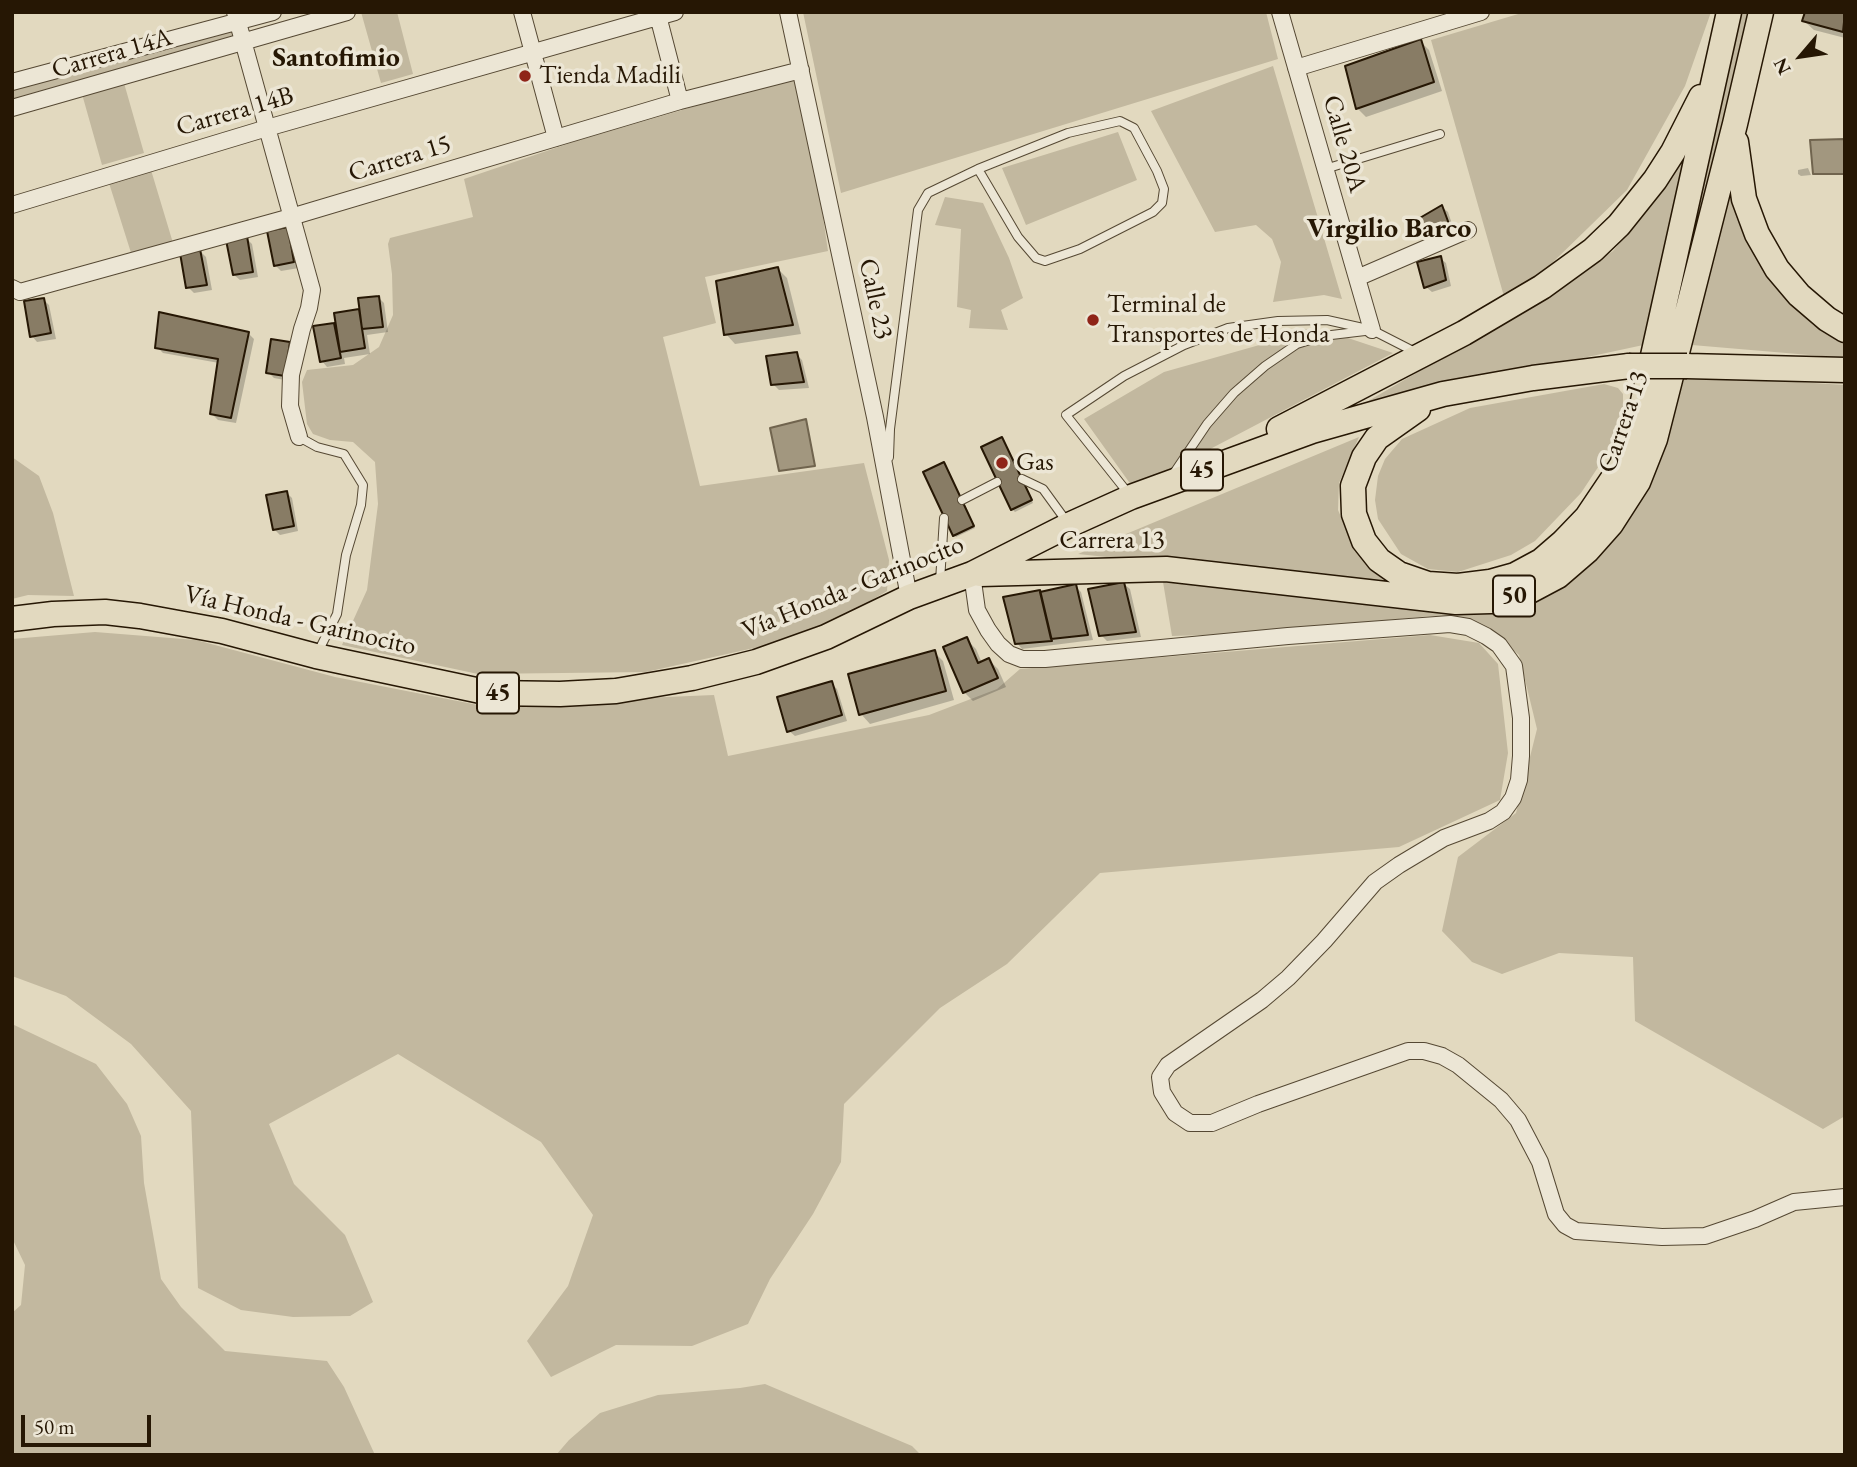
<!DOCTYPE html>
<meta charset="utf-8">
<style>
body{margin:0}
#map{position:relative;width:1857px;height:1467px;overflow:hidden;background:#e2d9bf;font-family:"EB Garamond",serif}
canvas{display:block}
.frame{position:absolute;inset:0;border:14px solid #261704;pointer-events:none}
.north{position:absolute;left:1766px;top:21px;width:70px;height:70px;-webkit-text-stroke:5px #ece6d5;paint-order:stroke;rotate:241deg;font-size:19px;font-weight:700;line-height:28px;text-align:center;color:#261704}
.north::after{content:'';display:block;margin:auto;width:24px;height:32px;background:#261704;clip-path:polygon(50% 0,100% 100%,50% 72%,0 100%)}
.scale{position:absolute;left:21px;top:1415px;width:130px;height:32px;box-sizing:border-box;border:4px solid #261704;border-top:0;padding-left:9px;font-size:21px;line-height:24px;white-space:nowrap;color:#261704;-webkit-text-stroke:5px #ece6d5;paint-order:stroke}
</style>
<div id="map">
<canvas width="1857" height="1467"></canvas>
<div class="frame"></div>
<div class="north">N</div>
<div class="scale">50 m</div>
</div>
<script>
const ctx = document.querySelector('canvas').getContext('2d');
ctx.lineJoin = 'round';
function fillPath(path, color) { ctx.fillStyle = color; ctx.fill(path, 'evenodd'); }
const toPath = rows => new Path2D(rows.map(r => 'M' + r).join(''));
function stroke(path, color, width, dash) { ctx.strokeStyle = color; ctx.lineWidth = width; ctx.lineCap = dash ? 'butt' : 'round'; ctx.setLineDash(dash || []); ctx.stroke(path); }
function write(font, color, halo, rows, align = 'center') {
  ctx.font = font + ' "EB Garamond",serif'; ctx.lineWidth = 7; ctx.setLineDash([]); ctx.textBaseline = 'middle'; ctx.strokeStyle = halo; ctx.fillStyle = color; for (const [text, x, y, turn = 0] of rows) {
    ctx.save(); ctx.translate(x, y); ctx.rotate((+turn || 0) * Math.PI / 180); ctx.textAlign = isNaN(turn) ? turn : align; if (halo) ctx.strokeText(text, 0, 0); ctx.fillText(text, 0, 0); ctx.restore();
  }
}
fillPath(toPath([
 [397,12,413,74,381,83,361,12],
 [803,12,1266,12,1278,59,841,193],
 [1525,12,1711,12,1685,86,1627,190,1549,266,1505,300,1431,40],
 [1740,12,1751,12,1673,340,1664,340],
 [233,25,235,35,12,103,12,87],
 [1273,66,1342,299,1324,295,1273,302,1281,262,1272,239,1256,225,1215,232,1151,111],
 [802,75,828,251,705,277,716,323,663,337,700,486,864,463,889,560,887,591,846,616,763,646,646,672,478,674,342,645,367,590,378,504,375,462,353,442,330,440,313,434,307,424,302,382,307,370,353,365,379,347,393,315,392,274,388,244,390,238,473,217,464,179,576,141],
 [124,83,144,153,102,165,82,94],
 [1698,128,1648,344,1401,397,1351,411,1516,315,1613,251,1655,199],
 [1118,132,1137,180,1026,225,1002,168],
 [1731,162,1740,219,1756,258,1776,288,1813,325,1845,340,1845,358,1692,345],
 [151,170,173,243,132,256,109,183],
 [945,197,983,203,1009,258,1023,298,1001,310,1008,330,969,328,971,310,957,307,961,229,935,225],
 [1318,328,1393,353,1134,489,1084,419,1164,372,1263,344,1262,334],
 [1686,375,1845,385,1845,1116,1823,1129,1635,1021,1633,957,1559,953,1502,974,1472,962,1442,931,1458,857,1516,813,1537,729,1519,655,1491,630,1469,621,1431,616,1234,634,1172,636,1162,576,1495,608,1677,399],
 [1604,384,1618,388,1623,394,1623,420,1616,440,1581,493,1535,541,1511,555,1458,572,1428,569,1401,554,1378,519,1375,500,1378,476,1385,459,1402,439,1470,408],
 [1359,437,1339,483,1338,510,1350,538,1402,588,1078,554],
 [12,457,39,476,53,513,74,596,28,595,12,599],
 [95,632,196,640,335,677,478,705,714,695,728,756,929,715,997,689,1020,669,1430,635,1479,643,1498,664,1508,753,1500,800,1399,847,1100,873,1007,964,940,1008,844,1104,841,1162,813,1214,770,1279,748,1324,692,1346,616,1345,551,1377,527,1341,568,1286,593,1215,541,1142,398,1054,269,1124,294,1184,345,1235,373,1302,350,1316,293,1317,241,1310,198,1288,191,1111,131,1044,66,996,12,976,12,639],
 [12,1024,96,1064,127,1104,141,1136,144,1183,161,1279,181,1307,225,1351,327,1361,344,1387,375,1455,12,1455,12,1313,21,1305,25,1265,12,1238],
 [765,1384,912,1446,921,1455,556,1455,569,1440,600,1413,658,1395,740,1388]
]), '#c2b89f');
const water = toPath([
 [1845,139,1845,174,1813,174,1810,140,1845,139],
 [806,419,815,466,779,471,770,428,806,419]
]);
fillPath(water, '#a2977f');
stroke(water, '#70644e', 2);
fillPath(toPath([
 [1845,12,1845,38,1814,30,1804,21],
 [1420,41,1429,50,1442,91,1366,117,1357,108],
 [1808,168,1811,175,1801,176,1798,174,1798,170],
 [1442,207,1448,212,1454,230,1431,241,1426,235,1420,220],
 [287,229,299,268,281,271,275,265],
 [246,238,252,244,258,277,240,280,234,275],
 [200,251,206,257,212,290,194,293,188,287],
 [1440,258,1446,263,1451,286,1432,292,1426,287],
 [778,269,787,278,801,334,735,344,726,334],
 [378,297,384,303,388,332,367,335,370,354,344,358,345,364,327,367,322,361,315,328,337,324,336,314,361,311],
 [44,300,49,305,56,339,37,342,32,336],
 [248,333,254,339,236,423,218,420,212,414,219,363,163,353,157,347],
 [290,344,295,350,290,381,274,378,268,372],
 [796,354,802,360,809,388,779,390,773,384],
 [1002,439,1033,503,1015,512,1012,509],
 [946,467,975,528,956,537,954,535],
 [287,493,292,498,298,531,280,535,274,529],
 [1124,584,1130,589,1141,637,1107,641,1101,635],
 [1075,586,1081,592,1093,640,1022,649,1017,643],
 [966,639,976,649,982,663,989,660,998,669,1006,687,973,701,964,692],
 [934,652,943,661,954,700,870,724,861,714,850,675],
 [831,683,837,689,847,721,795,736,789,731]
]), '#0003');
const building = toPath([
 [1805,12,1845,12,1843,32,1802,21,1805,12],
 [1421,39,1434,82,1356,109,1345,66,1421,39],
 [1442,205,1449,224,1424,236,1418,219,1442,205],
 [288,227,294,262,274,266,267,231,288,227],
 [247,236,253,272,233,275,226,240,247,236],
 [200,249,207,285,186,288,180,253,200,249],
 [1441,256,1446,280,1424,288,1417,262,1441,256],
 [778,267,793,325,724,335,716,281,778,267],
 [379,296,383,327,362,329,358,298,379,296],
 [44,298,51,333,30,337,24,301,44,298],
 [359,309,365,348,340,352,334,313,359,309],
 [159,312,249,332,231,418,210,414,218,359,155,348,159,312],
 [334,323,341,358,320,362,313,326,334,323],
 [271,339,290,342,285,376,266,373,271,339],
 [797,352,804,382,771,385,766,356,797,352],
 [1002,437,1032,500,1011,510,981,447,1002,437],
 [944,462,974,526,953,536,923,472,944,462],
 [287,491,294,526,273,530,266,495,287,491],
 [1124,582,1136,632,1099,636,1088,589,1124,582],
 [1076,584,1088,635,1051,639,1040,592,1076,584],
 [1040,590,1052,641,1015,644,1003,597,1040,590],
 [967,637,978,663,989,658,998,678,963,693,943,647,967,637],
 [935,650,946,691,859,715,848,674,935,650],
 [832,681,842,715,787,732,777,697,832,681]
]);
fillPath(building, '#887c65');
stroke(building, '#261704', 2);
const service = toPath([
 [1325,169,1440,134],
 [299,437,317,447,344,454,363,485,361,505,346,555,337,614,318,652],
 [889,457,890,429,918,210,928,193,978,169,1068,133,1120,121,1134,128,1157,171,1164,189,1162,203,1153,212,1080,249,1045,261,1036,258,1018,237,978,169],
 [1174,473,1207,424,1234,393,1265,366,1297,344,1323,336,1365,331],
 [1022,479,1043,489,1067,522],
 [1128,493,1066,415,1124,376,1184,345,1228,328,1278,321,1327,320,1372,330,1417,353],
 [962,500,997,482],
 [940,581,944,518]
]);
const minor = toPath([
 [235,12,312,290,309,308,302,329,291,375,290,406,299,437],
 [522,12,556,138],
 [657,12,680,101],
 [788,12,875,417,909,597],
 [1280,12,1372,330],
 [1296,68,1481,12],
 [12,82,273,12],
 [12,108,347,12],
 [12,205,267,128,675,12],
 [1357,278,1468,230],
 [12,288,20,292,291,217,680,101,801,70],
 [972,574,977,610,988,630,998,644,1009,654,1022,659,1045,659,1288,636,1450,624,1468,627,1486,636,1499,645,1514,666,1521,718,1521,756,1519,780,1513,798,1503,812,1489,821,1444,838,1399,865,1375,882,1324,941,1288,978,1262,1000,1168,1065,1160,1077,1162,1092,1175,1113,1190,1123,1212,1123,1258,1104,1408,1051,1424,1051,1442,1056,1458,1065,1501,1100,1518,1120,1540,1162,1556,1214,1565,1225,1576,1231,1662,1237,1705,1236,1755,1219,1794,1202,1845,1197]
]);
const trunk = toPath([
 [1736,142,1744,199,1757,234,1777,269,1799,295,1827,319,1845,330],
 [1687,366,1845,370],
 [1418,409,1377,438,1364,457,1353,486,1354,514,1364,541,1379,560,1399,574,1428,584,1458,586,1490,582,1515,575,1541,561,1563,542,1587,517,1622,465,1641,410,1729,12],
 [1279,429,1464,333,1542,287,1593,250,1619,225,1655,180,1673,152,1701,97],
 [980,574,1166,569,1456,602,1491,601,1526,593,1558,576,1587,551,1611,524,1638,482,1655,439,1735,124,1761,12],
 [12,619,53,614,105,612,140,616,222,631,316,656,490,693,560,694,616,691,692,678,756,662,826,637,909,597,972,574,1069,525,1131,497,1312,431,1443,394,1533,378,1629,366]
]);
stroke(service, '#554833', 10);
stroke(minor, '#554833', 18);
stroke(trunk, '#261704', 27);
stroke(service, '#ece6d5', 8);
stroke(minor, '#ece6d5', 16);
stroke(trunk, '#e2d9bf', 24);
const trunkBridge = toPath([
 [1629,366,1687,366]
]);
stroke(trunkBridge, '#261704', 27, []);
stroke(trunkBridge, '#e2d9bf', 24);
for (const [x, y, r, color] of [
 [525,76,7,"#8f2418"],
 [1093,320,7,"#8f2418"],
 [1002,463,7,"#8f2418"]
]) { const dot = new Path2D(); dot.arc(x, y, r, 0, 2 * Math.PI); ctx.fillStyle = color; ctx.fill(dot); stroke(dot, '#ece6d5', 2.5); }
for (const [x, y, w] of [
 [1202,470,42],
 [1514,596,42],
 [498,693,42]
]) { const box = new Path2D(); box.roundRect(x - w / 2, y - 20.5, w, 41, 5); ctx.fillStyle = '#ece6d5'; ctx.fill(box); stroke(box, '#261704', 2); }
write('bold 24px', '#261704', null, [
 ["45",1202,470],
 ["50",1514,596],
 ["45",498,693]
]);
write('26px', '#261704', '#ece6d5', [
 ["Carrera 14A",112,54,-16],
 ["Carrera 14B",235,112,-16],
 ["Calle 20A",1344,144,74],
 ["Carrera 15",400,159,-17],
 ["Calle 23",875,299,78],
 ["Carrera 13",1624,422,-71],
 ["Carrera 13",1112,541],
 ["Vía Honda - Garinocito",853,588,-22],
 ["Vía Honda - Garinocito",300,621,13]
]);
write('26px', '#261704', '#ece6d5', [
 ["Tienda Madili",539,76],
 ["Terminal de",1107,305],
 ["Transportes de Honda",1107,335],
 ["Gas",1016,463]
], 'left');
write('bold 28px', '#261704', '#ece6d5', [
 ["Santofimio",336,58],
 ["Virgilio Barco",1389,229]
]);
</script>
